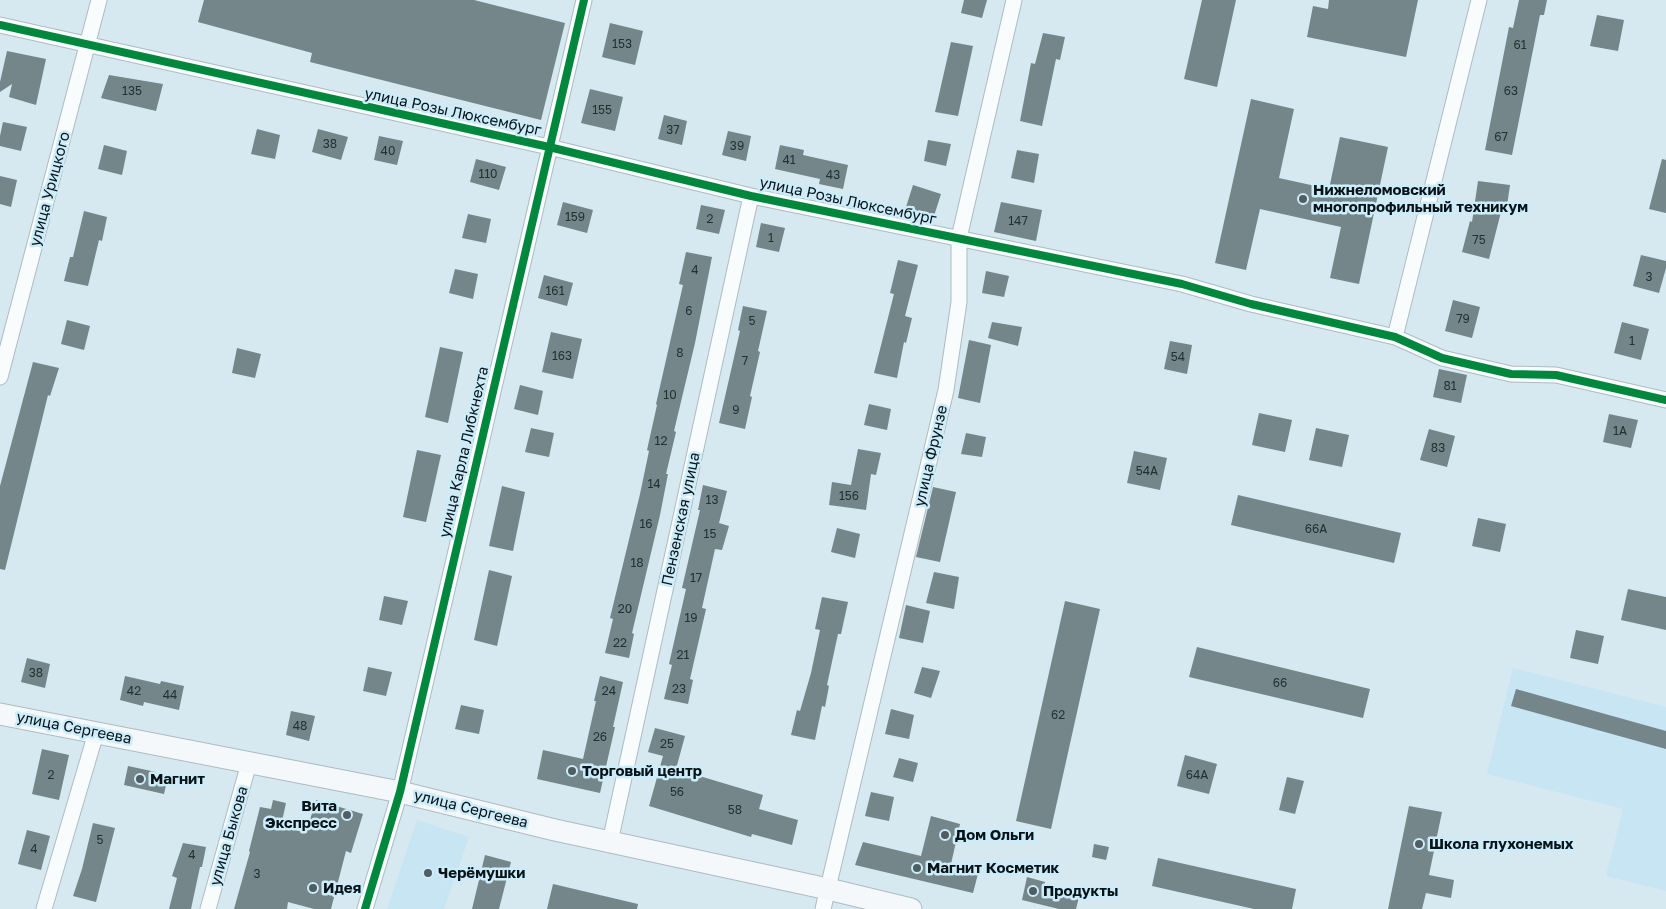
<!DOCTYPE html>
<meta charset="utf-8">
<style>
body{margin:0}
canvas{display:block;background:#d6e8f0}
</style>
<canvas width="1666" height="909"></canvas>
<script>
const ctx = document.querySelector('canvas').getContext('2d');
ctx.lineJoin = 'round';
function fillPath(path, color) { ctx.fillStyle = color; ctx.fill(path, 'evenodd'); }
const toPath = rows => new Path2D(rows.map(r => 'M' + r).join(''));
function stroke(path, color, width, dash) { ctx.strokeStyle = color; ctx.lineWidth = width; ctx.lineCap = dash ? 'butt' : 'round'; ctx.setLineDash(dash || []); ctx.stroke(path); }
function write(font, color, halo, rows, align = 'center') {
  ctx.font = font + ' "Golos Text",sans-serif'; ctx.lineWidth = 5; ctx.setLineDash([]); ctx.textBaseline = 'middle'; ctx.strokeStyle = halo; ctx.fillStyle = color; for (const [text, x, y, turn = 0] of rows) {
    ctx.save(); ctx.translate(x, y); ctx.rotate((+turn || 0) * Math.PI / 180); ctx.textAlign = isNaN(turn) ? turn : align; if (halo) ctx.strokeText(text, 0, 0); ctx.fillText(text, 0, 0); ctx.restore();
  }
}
fillPath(toPath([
 [1513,668,1666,707,1666,891,1606,876,1623,809,1487,774],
 [417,820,469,837,444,909,387,909]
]), '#c7e5f3');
fillPath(toPath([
 [204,0,474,0,565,23,541,120,310,62,312,53,198,22],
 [964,0,987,0,982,18,961,13],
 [1202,0,1236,0,1217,87,1184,79],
 [1329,0,1418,0,1406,57,1307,37,1313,6,1328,9],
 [1519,0,1547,0,1544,15,1540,15,1512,155,1485,150,1509,27,1513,28],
 [1597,15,1624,20,1618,51,1590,46],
 [610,23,643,31,635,65,602,57],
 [1043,33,1065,37,1060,60,1056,59,1042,126,1020,121,1031,63,1035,64],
 [951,42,973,46,958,116,935,112],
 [7,51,46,59,36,105,9,97,12,84,0,92,0,82],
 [109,75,163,84,156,111,101,98],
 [590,89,623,97,615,131,581,123],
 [1251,99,1294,109,1279,178,1329,189,1340,137,1388,147,1359,284,1330,278,1341,227,1260,209,1246,270,1215,263],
 [664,115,687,121,682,145,658,139],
 [3,122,27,127,21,151,0,146,0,136],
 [257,129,280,135,275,159,251,154],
 [318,129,348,137,341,160,312,152],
 [728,131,751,136,746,161,722,155],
 [379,136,403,141,397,165,374,160],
 [928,140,951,144,946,166,924,161],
 [104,145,127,151,122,175,98,169],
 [780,145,804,150,803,155,848,165,843,189,819,184,820,179,775,169],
 [1017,150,1039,154,1034,183,1011,178],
 [476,159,506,167,499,190,470,182],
 [1662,159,1666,160,1666,213,1649,209],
 [0,176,17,180,11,207,0,204],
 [1478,181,1510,185,1506,213,1501,212,1489,259,1462,252,1470,221,1472,222],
 [913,185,941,194,934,216,906,207],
 [563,202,593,210,587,233,557,225],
 [1001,202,1042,210,1036,241,994,232],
 [701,205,725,210,719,234,696,229],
 [84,211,107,217,102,241,99,240,88,286,64,281,70,257,73,257],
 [468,214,491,219,486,243,462,238],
 [761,223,785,228,779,252,756,247],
 [686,252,712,257,695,343,674,431,676,432,666,474,668,474,660,515,632,633,634,634,629,658,605,653,613,619,610,618,640,494,649,451,647,450,657,405,656,404,683,285,679,284],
 [1641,255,1666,261,1666,268,1659,293,1633,286],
 [898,260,918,265,905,316,912,318,906,343,904,342,897,378,874,373,894,294,890,293],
 [455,269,478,274,473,299,449,293],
 [986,271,1009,276,1004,297,982,293],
 [544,275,573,283,567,306,538,298],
 [1453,300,1480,307,1472,338,1445,331],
 [743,306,767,311,758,351,760,352,750,396,752,397,745,429,719,423,740,331,738,330],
 [67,320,90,326,84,350,61,344],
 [992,322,1022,327,1018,346,988,338],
 [1622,322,1649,329,1641,360,1614,353],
 [551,332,582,339,573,379,542,372],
 [969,340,991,345,980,403,958,398],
 [1170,341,1192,345,1187,374,1164,369],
 [440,347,463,352,448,423,425,417],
 [237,348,261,354,255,378,232,373],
 [33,362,59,368,50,396,48,395,5,570,0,569,0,486],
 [1439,369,1467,375,1461,403,1433,397],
 [520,385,543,391,538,415,514,409],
 [869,404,891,409,887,430,864,425],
 [1259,413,1292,420,1285,452,1252,445],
 [1609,414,1638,420,1631,448,1603,442],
 [531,428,554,433,549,457,525,452],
 [1316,428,1349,435,1342,467,1309,460],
 [1429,429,1455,436,1447,467,1420,460],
 [966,433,986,437,982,457,961,454],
 [858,449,881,453,876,475,871,474,866,510,829,505,832,482,851,485],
 [417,450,441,455,426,522,403,517],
 [1134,451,1167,458,1160,490,1127,483],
 [703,485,727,491,719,523,729,526,722,550,715,549,702,608,706,609,690,679,693,680,688,704,664,699,672,665,669,664,686,589,682,588,700,510,698,510],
 [502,486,525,492,513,551,489,546],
 [933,487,956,492,940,562,916,557],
 [1238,495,1401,533,1394,563,1231,525],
 [1478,518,1506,524,1500,552,1472,546],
 [837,528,860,534,855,558,831,552],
 [489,570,512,576,497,646,474,640],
 [934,572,959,577,954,609,926,603],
 [1628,589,1666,597,1666,630,1621,620],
 [384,596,408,601,402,625,379,620],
 [822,597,848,602,841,634,838,634,827,685,829,686,825,707,822,706,815,740,791,735,797,710,800,711,811,673,820,630,815,629],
 [1065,601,1100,609,1051,829,1016,821],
 [906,605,930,611,923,643,899,638],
 [1576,630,1604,636,1598,664,1570,658],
 [1197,647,1370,689,1363,718,1189,677],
 [27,658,50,664,45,688,21,682],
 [368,667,392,672,386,696,363,691],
 [922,667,940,671,931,698,914,693],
 [125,676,160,684,161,681,184,686,179,710,144,702,143,706,120,700],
 [600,676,623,682,613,727,615,727,600,793,537,779,543,750,583,759,596,701,594,701],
 [1516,689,1666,731,1666,749,1511,706],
 [461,705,484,710,479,734,455,729],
 [891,709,914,715,909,739,885,734],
 [291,711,315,716,309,741,286,735],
 [655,728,685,736,676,769,763,795,759,809,798,820,792,845,752,834,751,837,649,806,663,756,648,752],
 [42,749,69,755,59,800,32,794],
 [1185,755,1217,764,1209,794,1177,786],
 [899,758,918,763,913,782,893,777],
 [128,766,156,772,154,778,167,781,164,794,124,785],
 [1287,777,1304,781,1295,814,1279,810],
 [871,792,894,797,889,821,865,816],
 [273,800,286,803,281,826,306,833,316,800,363,814,351,853,346,851,331,909,314,909,288,902,287,909,234,909,250,852,249,851,260,807,271,809],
 [1409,806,1442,812,1429,875,1454,880,1451,898,1426,893,1422,909,1388,909],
 [931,816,960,824,951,864,979,870,973,893,855,865,863,842,921,856],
 [93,823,115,828,96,902,73,896,82,869],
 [27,830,50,836,41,870,18,864],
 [183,843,206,847,202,867,200,867,191,909,169,909,177,878,172,876],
 [1094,844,1109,847,1106,860,1092,857],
 [485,855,511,862,499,909,472,909],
 [1158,858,1296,889,1292,909,1254,909,1152,886],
 [1027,877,1045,882,1044,889,1079,897,1076,909,1059,909,1022,900],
 [553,884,638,904,637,909,547,909]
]), '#74868a');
const minor = toPath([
 [0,25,549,147,751,196,1182,284,1251,304,1395,337,1442,358,1511,374,1556,375,1666,400],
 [1395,337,1479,0],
 [0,377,99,0],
 [610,842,751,196],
 [44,909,96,733],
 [208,909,249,763],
 [365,909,400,792,584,0],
 [823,909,946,390,959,302,959,238,1014,0]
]);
const secondary = toPath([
 [0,714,400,792,555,830,828,889,911,909]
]);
stroke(minor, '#aebbc2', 17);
stroke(secondary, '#aebbc2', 23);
stroke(minor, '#f9fcfd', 15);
stroke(secondary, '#f5f8fa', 21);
stroke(toPath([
 [0,25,549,147,751,196,1182,284,1251,304,1395,337,1442,358,1511,374,1556,375,1666,400],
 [365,909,400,792,584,0]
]), '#00873e', 8);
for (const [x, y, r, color] of [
 [1303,199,5,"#505e64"],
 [572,771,5,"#505e64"],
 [140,779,5,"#505e64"],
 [347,815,5,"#505e64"],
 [945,835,5,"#505e64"],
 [1419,844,5,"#505e64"],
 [917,868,5,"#505e64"],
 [428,873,5,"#505e64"],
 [313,888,5,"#505e64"],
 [1033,891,5,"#505e64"]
]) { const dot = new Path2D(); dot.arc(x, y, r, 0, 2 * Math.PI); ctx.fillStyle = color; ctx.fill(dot); stroke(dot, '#ccecfa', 2); }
write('12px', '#233034', null, [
 ["153",622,44],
 ["61",1520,45],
 ["135",132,91],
 ["63",1511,91],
 ["155",602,110],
 ["37",673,130],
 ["67",1501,137],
 ["38",330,144],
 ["39",737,146],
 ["40",388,151],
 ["41",789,160],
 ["110",488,174],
 ["43",833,175],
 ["159",575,217],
 ["2",710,219],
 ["147",1018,221],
 ["1",771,238],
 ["75",1479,240],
 ["4",695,270],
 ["3",1649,277],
 ["161",555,291],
 ["6",689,311],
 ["79",1463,319],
 ["5",752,321],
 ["1",1632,341],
 ["8",680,353],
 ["163",562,356],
 ["54",1178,357],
 ["7",745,361],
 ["81",1450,386],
 ["10",670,395],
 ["9",736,410],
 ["1А",1620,431],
 ["12",661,441],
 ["83",1438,448],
 ["54А",1147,471],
 ["14",654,484],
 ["156",849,496],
 ["13",712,500],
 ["16",646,524],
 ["66А",1316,529],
 ["15",710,534],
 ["18",637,563],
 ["17",696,578],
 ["20",625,609],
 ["19",691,618],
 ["22",620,643],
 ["21",683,655],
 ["38",36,673],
 ["66",1280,683],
 ["23",679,689],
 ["42",134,691],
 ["24",609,691],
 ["44",170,695],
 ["62",1058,715],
 ["48",300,726],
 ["26",600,737],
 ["25",667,744],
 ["2",51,775],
 ["64А",1197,775],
 ["56",677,792],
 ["58",735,810],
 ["5",100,840],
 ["4",34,849],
 ["4",192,855],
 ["3",257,874]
]);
write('15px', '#081318', '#ccecfa', [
 ["улица Розы Люксембург",453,112,12],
 ["улица Урицкого",50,189,-75],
 ["улица Розы Люксембург",848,201,12],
 ["улица Карла Либкнехта",464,452,-77],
 ["улица Фрунзе",931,456,-77],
 ["Пензенская улица",681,519,-78],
 ["улица Сергеева",74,728,11],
 ["улица Сергеева",471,809,14],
 ["улица Быкова",229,836,-74]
]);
write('bold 15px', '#081318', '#ccecfa', [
 ["Нижнеломовский",1313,190],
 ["многопрофильный техникум",1313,207],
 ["Торговый центр",582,771],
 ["Магнит",150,779],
 ["Вита",337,806,"right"],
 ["Экспресс",337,823,"right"],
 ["Дом Ольги",955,835],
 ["Школа глухонемых",1429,844],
 ["Магнит Косметик",927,868],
 ["Черёмушки",438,873],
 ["Идея",323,888],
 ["Продукты",1043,891]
], 'left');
</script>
